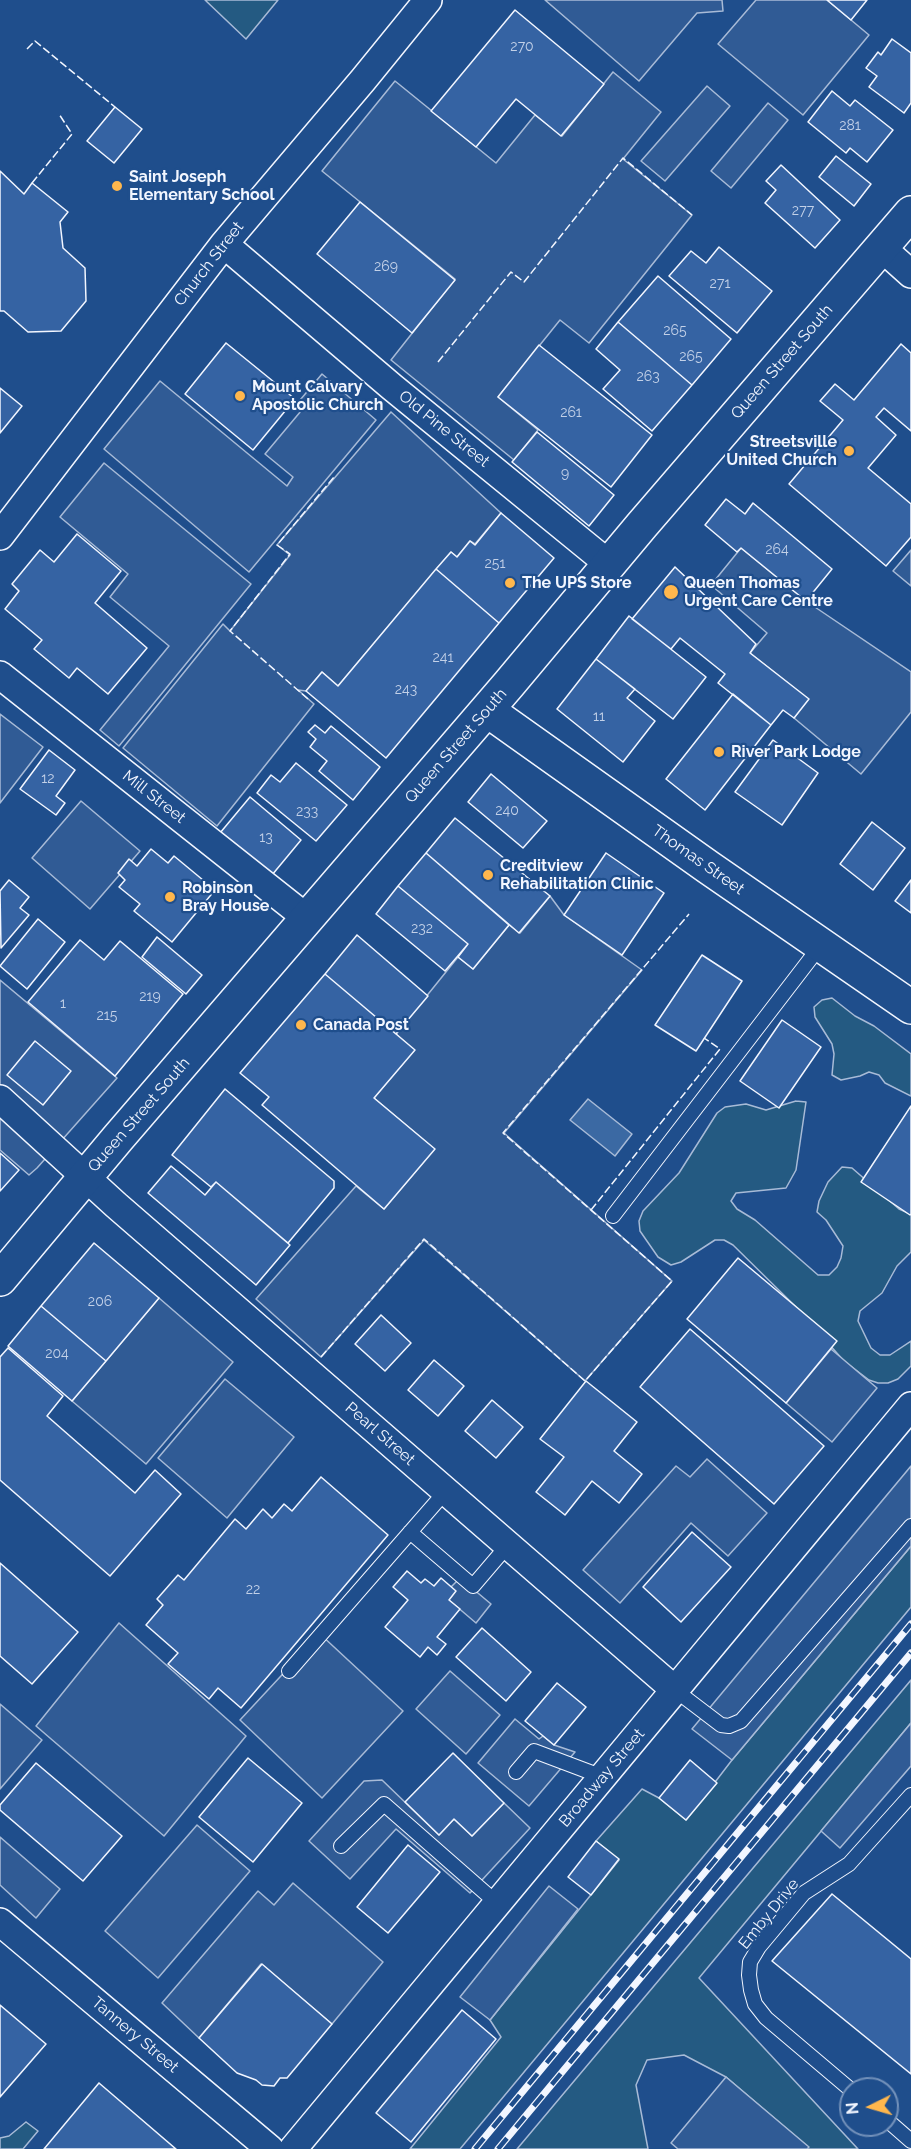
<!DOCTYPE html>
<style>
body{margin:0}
#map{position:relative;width:911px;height:2149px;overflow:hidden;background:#1f4e8c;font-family:Raleway,sans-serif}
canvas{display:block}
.north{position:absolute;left:839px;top:2077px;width:60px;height:60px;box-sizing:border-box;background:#1f4e8c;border:2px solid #7391ba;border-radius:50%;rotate:265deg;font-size:16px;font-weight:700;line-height:24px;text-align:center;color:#f2f6ff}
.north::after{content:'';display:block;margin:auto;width:21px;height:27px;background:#ffb74d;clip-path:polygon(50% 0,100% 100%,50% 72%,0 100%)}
</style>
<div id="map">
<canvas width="911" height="2149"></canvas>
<div class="north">N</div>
</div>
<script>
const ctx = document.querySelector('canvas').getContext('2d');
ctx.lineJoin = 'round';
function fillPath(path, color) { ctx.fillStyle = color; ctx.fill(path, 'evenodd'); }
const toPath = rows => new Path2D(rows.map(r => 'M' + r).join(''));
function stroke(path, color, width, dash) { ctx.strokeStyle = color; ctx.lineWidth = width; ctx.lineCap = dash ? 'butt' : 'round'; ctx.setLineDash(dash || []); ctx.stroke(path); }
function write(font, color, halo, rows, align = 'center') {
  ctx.font = font + ' Raleway,sans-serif'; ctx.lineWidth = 4.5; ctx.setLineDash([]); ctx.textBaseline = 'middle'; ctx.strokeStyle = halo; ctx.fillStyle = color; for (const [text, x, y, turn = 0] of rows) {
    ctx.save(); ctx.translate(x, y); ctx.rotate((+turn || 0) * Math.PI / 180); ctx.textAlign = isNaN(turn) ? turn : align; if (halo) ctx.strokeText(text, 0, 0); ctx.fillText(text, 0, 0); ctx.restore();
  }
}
const green = toPath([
 [205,0,278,0,246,39,205,0],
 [832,998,855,1016,874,1026,911,1054,911,1096,885,1083,879,1075,869,1072,860,1076,841,1080,832,1075,834,1054,832,1044,815,1017,814,1007,822,1000,832,998],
 [796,1101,806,1102,796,1170,786,1188,736,1193,731,1201,737,1209,755,1220,818,1275,829,1275,837,1267,841,1258,843,1246,826,1220,817,1212,819,1201,828,1182,842,1167,852,1168,899,1209,908,1213,911,1212,911,1252,897,1266,882,1293,860,1311,858,1321,871,1348,880,1355,890,1355,911,1341,911,1366,898,1379,888,1383,878,1383,869,1380,844,1361,795,1306,733,1245,724,1240,715,1240,681,1262,671,1265,658,1257,640,1231,639,1221,643,1211,679,1173,717,1113,725,1107,746,1104,766,1110,796,1101],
 [911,1546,911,1607,460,2149,410,2149,501,2037,490,2020,619,1860,596,1841,642,1789,659,1798,686,1820,732,1760,911,1546],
 [911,1680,911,1723,699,1978,858,2149,807,2149,808,2147,726,2077,684,2055,647,2060,636,2085,648,2149,517,2149,911,1680],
 [26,2122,38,2131,23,2149,0,2149,0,2138,9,2136,26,2122]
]);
fillPath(green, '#245a82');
stroke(green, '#a8bbd7', 1.5);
const parking = toPath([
 [545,0,722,0,723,11,697,13,639,81,545,0],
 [756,0,827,0,869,35,803,115,718,44,756,0],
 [613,72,661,112,623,159,692,215,589,343,560,320,498,397,538,430,514,460,391,360,455,279,322,171,395,81,496,163,535,115,562,136,613,72],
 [707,86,730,106,665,181,641,161,707,86],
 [768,103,788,120,731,188,711,171,768,103],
 [322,374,376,420,249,572,104,449,160,381,287,486,293,477,265,454,301,411,295,406,322,374],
 [391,412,501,513,475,544,470,541,457,557,451,552,338,686,322,672,306,691,298,690,314,704,217,826,123,748,223,624,230,631,290,555,277,545,391,412],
 [104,463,251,584,119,746,100,730,169,646,110,597,128,574,60,517,104,463],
 [741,548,806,601,911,672,911,712,861,774,794,718,808,699,750,653,767,633,711,585,741,548],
 [911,550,911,586,893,571,911,550],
 [0,714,43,747,0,803,0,714],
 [81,801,140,851,90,909,32,858,81,801],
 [550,896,564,915,642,970,504,1133,672,1281,585,1381,424,1240,321,1357,256,1299,356,1186,384,1209,434,1149,374,1098,414,1050,396,1034,458,957,473,969,509,925,520,933,550,896],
 [0,980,117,1078,37,1168,29,1175,0,1150,0,980],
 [159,1298,233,1362,146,1464,72,1401,159,1298],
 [831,1349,877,1388,832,1442,786,1403,831,1349],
 [225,1379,294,1437,227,1518,158,1458,225,1379],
 [707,1459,767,1513,728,1556,691,1523,620,1603,583,1570,676,1466,690,1477,707,1459],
 [911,1466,911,1546,732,1760,692,1729,911,1466],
 [460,1578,491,1604,476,1623,449,1600,451,1587,460,1578],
 [119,1623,246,1736,164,1836,36,1726,119,1623],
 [320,1634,403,1711,322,1798,240,1720,320,1634],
 [450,1671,500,1715,466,1754,416,1709,450,1671],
 [0,1704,42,1740,0,1789,0,1704],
 [515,1719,539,1739,543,1736,554,1745,575,1752,529,1806,478,1763,515,1719],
 [911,1723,911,1766,840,1848,821,1831,911,1723],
 [382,1780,439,1835,454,1819,472,1836,504,1803,530,1828,470,1893,396,1829,350,1879,309,1841,364,1781,382,1780],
 [197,1825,250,1871,158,1978,105,1931,197,1825],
 [0,1837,60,1889,36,1918,0,1885,0,1837],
 [293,1883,383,1962,332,2024,261,1964,199,2038,162,2003,258,1891,274,1905,293,1883],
 [549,1886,578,1909,490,2020,460,1997,549,1886],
 [726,2077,809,2147,807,2149,678,2149,671,2143,726,2077]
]);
fillPath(parking, '#305b95');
stroke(parking, '#a8bbd7', 1.5);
const water = toPath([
 [588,1099,632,1134,615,1156,570,1120,588,1099]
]);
fillPath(water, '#3b69a3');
stroke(water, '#a8bbd7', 1.5);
const building = toPath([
 [827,0,867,0,851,20,827,0],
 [515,10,604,84,561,136,516,99,476,147,431,111,515,10],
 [892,39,911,53,911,103,904,113,869,87,877,76,866,68,878,52,881,55,892,39],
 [832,91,850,106,855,100,893,130,867,162,850,148,846,153,808,122,832,91],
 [115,107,142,129,114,163,87,141,115,107],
 [836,156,871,184,854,206,819,177,836,156],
 [781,165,840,220,815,248,765,203,776,190,766,181,781,165],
 [0,171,24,194,32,183,68,212,60,222,63,248,85,268,86,301,61,331,28,332,4,311,0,311,0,171],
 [360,202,455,280,412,333,317,254,360,202],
 [719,247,772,291,737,333,669,276,691,251,706,263,719,247],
 [658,276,731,339,692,385,618,322,658,276],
 [618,322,692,385,652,431,603,389,620,370,596,349,618,322],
 [226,343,295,399,253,450,185,394,226,343],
 [901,344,911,353,911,431,884,408,876,417,896,435,868,468,911,504,911,537,886,566,789,484,843,420,820,401,835,384,854,400,901,344],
 [539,345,652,435,611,487,498,397,539,345],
 [0,388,22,406,0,433,0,388],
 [537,432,614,495,589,526,512,462,537,432],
 [726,499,745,514,753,503,832,569,806,601,741,548,737,552,705,525,726,499],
 [501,513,554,558,499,623,436,569,451,552,457,557,470,541,475,545,501,513],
 [77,534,121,571,95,603,147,648,108,694,77,668,69,678,34,649,42,640,5,609,19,591,12,584,40,550,54,562,77,534],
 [675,567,756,644,750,653,809,699,794,718,783,710,771,725,718,683,725,674,680,638,671,649,632,619,675,567],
 [436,569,499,623,386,758,306,691,322,672,338,686,436,569],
 [629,616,706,677,673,719,596,659,629,616],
 [596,659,635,689,627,698,655,721,623,762,557,709,596,659],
 [733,694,771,725,705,810,666,779,733,694],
 [315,725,325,733,331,726,380,767,353,800,319,771,327,761,310,747,316,739,308,732,315,725],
 [773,740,818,773,782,825,735,792,773,740],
 [49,750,75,770,56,796,65,803,56,815,20,789,49,750],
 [296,763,347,805,316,841,257,793,271,775,280,782,296,763],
 [491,774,547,821,523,848,468,802,491,774],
 [250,797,301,840,272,875,220,833,250,797],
 [455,818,550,896,519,933,426,853,455,818],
 [872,822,905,848,873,890,840,864,872,822],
 [151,849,168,863,174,856,215,890,172,942,134,911,140,904,119,887,125,880,118,873,129,859,137,866,151,849],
 [426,853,509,925,473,969,458,957,468,944,398,886,426,853],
 [606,853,664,893,622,955,564,915,606,853],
 [9,880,29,897,20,908,29,915,1,948,0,891,9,880],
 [911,880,911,913,895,901,911,880],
 [398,886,468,944,445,971,376,914,398,886],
 [38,919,65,942,27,989,0,966,38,919],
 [357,935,428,996,396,1034,325,974,357,935],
 [157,937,202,975,186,994,142,957,157,937],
 [80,940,104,960,120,941,183,994,115,1076,28,1002,80,940],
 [702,955,742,981,696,1051,655,1025,702,955],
 [325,974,415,1050,374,1098,435,1149,384,1209,262,1105,269,1097,240,1073,325,974],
 [782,1020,821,1047,779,1108,740,1081,782,1020],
 [35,1041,71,1071,43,1105,7,1075,35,1041],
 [225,1089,334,1181,334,1188,288,1243,216,1182,211,1187,172,1155,225,1089],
 [911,1106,911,1214,910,1215,861,1182,911,1106],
 [0,1153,19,1170,0,1191,0,1153],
 [171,1166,205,1195,216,1182,290,1245,256,1285,148,1193,171,1166],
 [94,1243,159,1298,106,1361,41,1306,94,1243],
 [738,1258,837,1341,786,1403,687,1319,738,1258],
 [41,1306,106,1361,72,1401,8,1346,41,1306],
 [381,1315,411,1343,385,1371,355,1344,381,1315],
 [690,1329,824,1446,774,1504,640,1387,690,1329],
 [8,1348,63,1396,47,1416,135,1493,155,1470,181,1494,110,1576,0,1480,0,1357,8,1348],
 [434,1360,464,1386,438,1416,408,1390,434,1360],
 [586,1381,637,1422,614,1451,642,1474,619,1503,592,1481,565,1515,536,1492,564,1457,540,1439,586,1381],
 [492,1400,523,1427,496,1458,465,1431,492,1400],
 [321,1477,388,1535,241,1708,218,1688,209,1699,168,1664,178,1653,146,1625,163,1605,157,1599,178,1575,184,1580,235,1519,246,1529,263,1509,272,1518,284,1504,292,1511,321,1477],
 [692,1532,731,1567,681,1622,643,1587,692,1532],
 [0,1563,78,1632,32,1684,0,1656,0,1563],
 [407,1571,421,1583,425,1579,434,1586,441,1578,456,1591,449,1600,460,1609,437,1637,446,1644,437,1655,428,1647,420,1657,385,1627,408,1600,393,1587,407,1571],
 [482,1628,531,1672,506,1701,456,1657,482,1628],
 [557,1683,586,1707,554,1745,525,1721,557,1683],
 [453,1753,504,1803,472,1836,454,1819,439,1835,405,1802,453,1753],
 [248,1758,302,1803,253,1862,199,1817,248,1758],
 [690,1760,717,1783,686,1820,659,1798,690,1760],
 [36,1763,122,1836,83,1881,0,1810,0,1805,36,1763],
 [596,1841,619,1859,591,1895,568,1877,596,1841],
 [408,1845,440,1872,388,1933,357,1907,408,1845],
 [832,1894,911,1959,911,2074,772,1961,832,1894],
 [262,1964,332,2024,287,2078,280,2078,274,2086,262,2085,256,2080,237,2073,199,2038,262,1964],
 [0,2005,46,2044,0,2097,0,2005],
 [462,2010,496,2039,411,2142,376,2113,462,2010],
 [99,2083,176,2149,44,2149,99,2083]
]);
fillPath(building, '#3563a3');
stroke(building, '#f2f6ff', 1.5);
const lane = toPath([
 [613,1216,821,945],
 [410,1532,473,1586,508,1545],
 [289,1671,446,1491],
 [675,1690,721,1725,729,1726,741,1721,911,1526],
 [516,1772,534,1751,603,1777],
 [341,1846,384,1804,498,1904],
 [851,2090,766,2018,755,2004,751,1990,749,1975,750,1962,759,1947,804,1893,849,1864,911,1795],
 [887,2120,911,2141]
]);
const street = toPath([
 [224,244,392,387,610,565],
 [882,248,911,274],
 [0,536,224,244,363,80,428,0],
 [0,675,308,919],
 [0,1099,116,1205,675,1690],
 [0,1922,270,2149],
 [293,2149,911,1406]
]);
const secondary = toPath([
 [487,710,708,867,911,1007],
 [0,1279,118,1138,509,684,642,525,911,213]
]);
stroke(lane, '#f2f6ff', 16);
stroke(street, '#f2f6ff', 30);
stroke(secondary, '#f2f6ff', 36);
stroke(lane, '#1f4e8c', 14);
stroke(street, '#1f4e8c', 27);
stroke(secondary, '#1f4e8c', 33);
const rail = toPath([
 [475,2149,911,1624],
 [498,2149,911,1653]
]);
stroke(rail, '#f2f6ff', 7);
stroke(rail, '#1f4e8c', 4.5, [14]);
stroke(toPath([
 [27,49,35,41,115,107],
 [32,183,72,134,59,114],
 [438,362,511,272,524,282,623,158,692,215],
 [308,699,230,631,290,554,277,545,334,477],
 [591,1210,720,1049,704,1038],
 [321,1357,424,1239,585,1381,672,1281,503,1133,689,914]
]), '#f2f6ff', 1.5, [8, 3]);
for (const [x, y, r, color] of [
 [117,186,6,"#ffb74d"],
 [240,396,6,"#ffb74d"],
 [849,451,6,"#ffb74d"],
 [510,583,6,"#ffb74d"],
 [671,592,8,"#ffb74d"],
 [719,752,6,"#ffb74d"],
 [488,875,6,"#ffb74d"],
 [170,897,6,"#ffb74d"],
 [301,1025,6,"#ffb74d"]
]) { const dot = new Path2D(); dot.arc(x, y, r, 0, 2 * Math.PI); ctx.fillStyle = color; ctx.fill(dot); stroke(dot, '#1f4e8c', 2); }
write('14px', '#c3d1e8', null, [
 ["270",522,47],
 ["281",850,126],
 ["277",803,211],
 ["269",386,267],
 ["271",720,284],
 ["265",675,331],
 ["265",691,357],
 ["263",648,377],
 ["261",571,413],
 ["9",565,474],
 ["264",777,550],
 ["251",495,564],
 ["241",443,658],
 ["243",406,690],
 ["11",599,717],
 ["12",48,779],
 ["240",507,811],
 ["233",307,812],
 ["13",266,838],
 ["232",422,929],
 ["219",150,997],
 ["1",63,1004],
 ["215",107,1016],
 ["206",100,1302],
 ["204",57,1354],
 ["22",253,1590]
]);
write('bold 16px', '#f2f6ff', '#1f4e8c', [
 ["Saint Joseph",129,177],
 ["Elementary School",129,195],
 ["Mount Calvary",252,387],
 ["Apostolic Church",252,405],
 ["Streetsville",837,442,"right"],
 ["United Church",837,460,"right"],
 ["The UPS Store",522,583],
 ["Queen Thomas",684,583],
 ["Urgent Care Centre",684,601],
 ["River Park Lodge",731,752],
 ["Creditview",500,866],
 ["Rehabilitation Clinic",500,884],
 ["Robinson",182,888],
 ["Bray House",182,906],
 ["Canada Post",313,1025]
], 'left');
write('16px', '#f2f6ff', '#1f4e8c', [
 ["Church Street",209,264,-52],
 ["Queen Street South",782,362,-49],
 ["Old Pine Street",444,429,39],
 ["Queen Street South",456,746,-49],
 ["Mill Street",154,797,38],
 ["Thomas Street",698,860,35],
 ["Queen Street South",139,1115,-49],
 ["Pearl Street",380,1434,41],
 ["Broadway Street",602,1778,-50],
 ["Emby Drive",769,1914,-51],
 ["Tannery Street",135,2035,40]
]);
</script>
